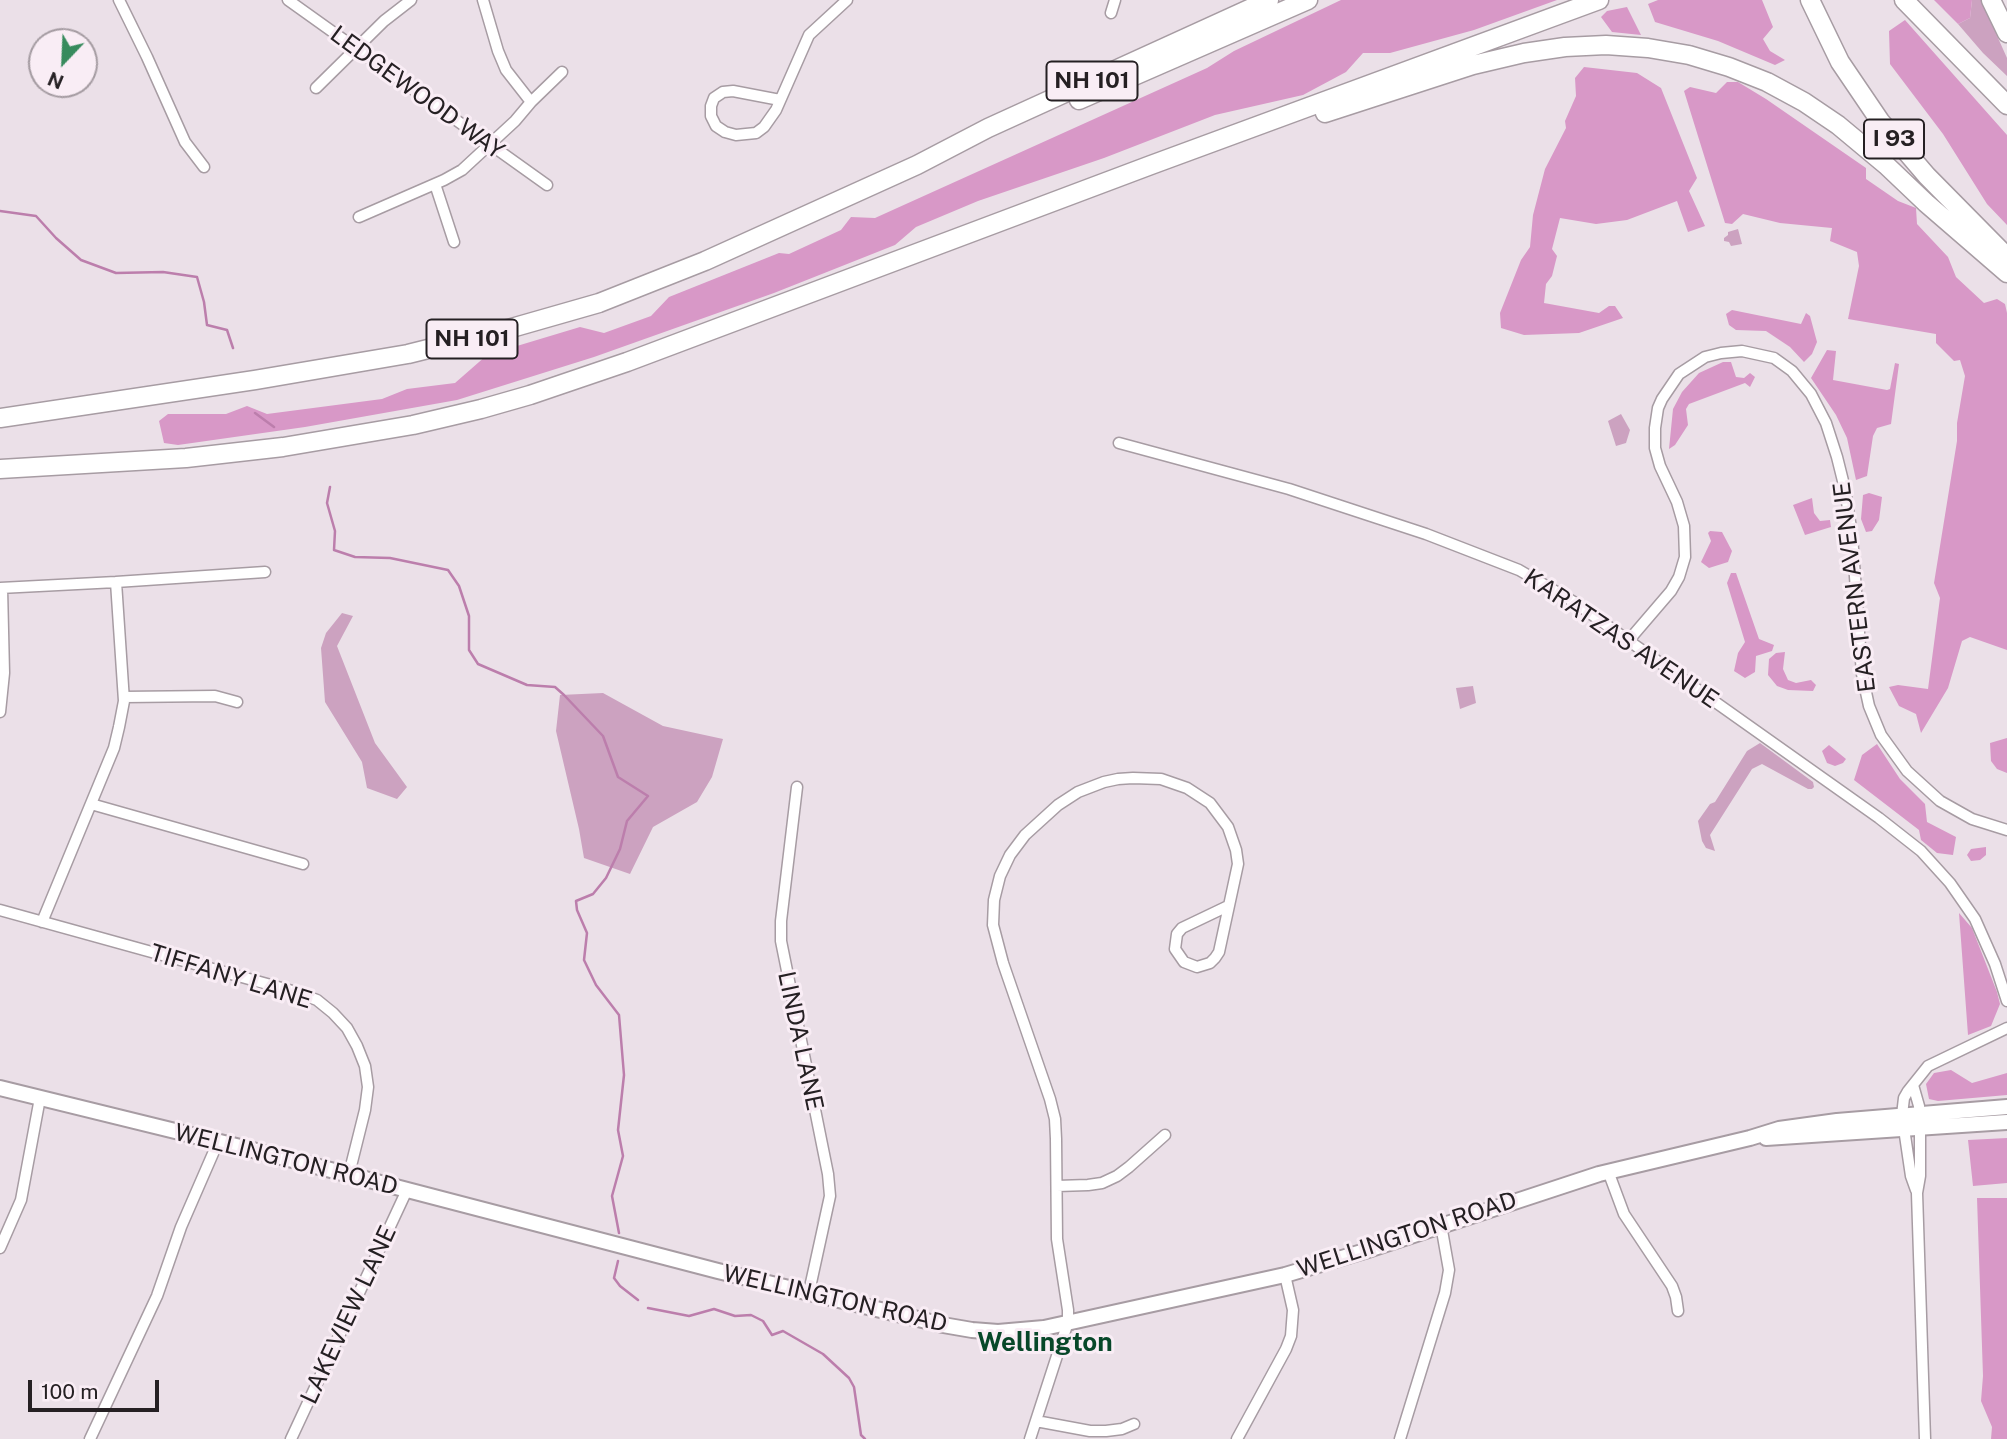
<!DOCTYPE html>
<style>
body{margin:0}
#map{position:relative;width:2007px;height:1439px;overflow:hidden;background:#ebe0e8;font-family:"Public Sans",sans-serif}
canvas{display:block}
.north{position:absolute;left:28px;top:28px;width:70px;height:70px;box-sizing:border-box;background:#f9edf5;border:2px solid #a49ba1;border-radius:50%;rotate:203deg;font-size:19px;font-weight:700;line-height:28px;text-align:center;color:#252023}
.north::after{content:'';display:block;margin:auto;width:24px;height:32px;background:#378b5d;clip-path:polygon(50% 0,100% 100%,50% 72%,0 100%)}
.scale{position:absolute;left:28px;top:1380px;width:131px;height:32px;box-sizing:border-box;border:4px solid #252023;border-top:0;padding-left:9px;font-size:21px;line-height:24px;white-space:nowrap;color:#252023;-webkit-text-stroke:5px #f9edf5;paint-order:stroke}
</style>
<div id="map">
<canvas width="2007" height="1439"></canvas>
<div class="north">N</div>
<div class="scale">100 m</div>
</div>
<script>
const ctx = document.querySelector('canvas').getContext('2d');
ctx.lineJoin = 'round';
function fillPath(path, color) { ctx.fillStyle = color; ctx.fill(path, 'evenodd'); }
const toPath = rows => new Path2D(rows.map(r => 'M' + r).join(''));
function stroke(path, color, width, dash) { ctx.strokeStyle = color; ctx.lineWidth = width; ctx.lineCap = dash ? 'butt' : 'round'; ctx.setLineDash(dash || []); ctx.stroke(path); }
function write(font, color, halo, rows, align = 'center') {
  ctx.font = font + ' "Public Sans",sans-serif'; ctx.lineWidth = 6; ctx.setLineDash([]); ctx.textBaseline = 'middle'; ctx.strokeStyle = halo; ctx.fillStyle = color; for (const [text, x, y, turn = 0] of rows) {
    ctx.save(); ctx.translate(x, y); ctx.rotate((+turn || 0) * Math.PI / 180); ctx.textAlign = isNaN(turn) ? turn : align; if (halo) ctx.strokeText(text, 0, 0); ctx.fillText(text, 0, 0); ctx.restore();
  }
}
fillPath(toPath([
 [1972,0,1981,0,2007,58,2007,76,1983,53,1958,24,1970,18],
 [1738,229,1742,244,1731,246,1729,242,1724,241,1724,238,1728,235,1728,232],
 [1621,414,1630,430,1626,443,1616,446,1608,421],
 [342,613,353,616,337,646,375,743,407,787,397,799,367,788,362,762,325,702,321,648,326,633],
 [1473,686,1476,703,1460,709,1456,688],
 [603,693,663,726,723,739,712,777,697,802,653,827,630,874,584,858,579,829,556,731,560,695],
 [1760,743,1813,782,1814,787,1812,789,1808,789,1762,764,1752,769,1710,835,1715,851,1706,848,1702,841,1698,821,1710,804,1715,802,1747,751]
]), '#cca2c0');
fillPath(toPath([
 [1341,0,1557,0,1474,30,1390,53,1363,53,1346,72,1303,95,1215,115,1104,158,978,201,916,227,895,245,774,293,594,357,457,400,305,427,178,445,164,443,159,421,168,414,226,414,247,406,267,414,382,399,407,389,455,383,487,355,580,327,604,333,651,316,669,297,779,253,789,254,841,230,851,217,875,218,1207,68,1234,51],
 [1658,0,1762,0,1773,27,1763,39,1770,51,1785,60,1775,65,1718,41,1655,22,1648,4],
 [1934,0,1972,0,1970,18,1958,24],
 [1627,7,1641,35,1612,32,1601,17,1607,11],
 [1905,20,2007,135,2007,225,1987,204,1943,134,1890,64,1889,31],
 [1584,67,1637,73,1661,88,1697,178,1689,191,1705,226,1688,232,1677,201,1627,220,1596,224,1560,218,1552,249,1557,256,1552,276,1546,284,1544,303,1599,313,1609,306,1615,306,1623,318,1579,333,1524,335,1501,328,1500,313,1521,260,1530,247,1533,215,1545,169,1566,128,1565,121,1576,96,1575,78],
 [1727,82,1738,82,1766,99,1866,168,1866,179,1898,201,1916,208,1917,224,1948,257,1956,277,1984,303,1997,299,2005,304,2007,313,2007,650,1970,637,1962,641,1948,688,1921,733,1916,714,1899,706,1889,687,1898,685,1928,689,1940,598,1934,583,1957,441,1957,423,1965,376,1960,360,1954,361,1936,343,1936,334,1848,319,1859,266,1857,252,1830,241,1832,228,1780,223,1743,214,1732,224,1725,223,1684,91,1690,87,1716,93],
 [1732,310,1801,324,1806,313,1810,316,1817,342,1812,354,1804,362,1790,347,1766,331,1736,330,1729,325,1726,314],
 [1827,350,1836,351,1833,380,1887,390,1890,389,1895,363,1899,364,1891,424,1877,428,1873,436,1867,476,1856,480,1847,438,1836,415,1811,378],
 [1723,362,1731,362,1736,377,1744,378,1750,373,1755,377,1750,387,1745,383,1689,404,1686,409,1688,425,1675,445,1669,449,1673,409,1682,392,1699,373],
 [1869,493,1882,497,1879,520,1872,531,1866,532,1861,519,1863,495],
 [1812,498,1814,513,1820,521,1830,520,1831,527,1805,535,1793,505],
 [1710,531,1722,532,1732,551,1728,562,1709,568,1701,562,1711,541,1708,533],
 [1731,573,1736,573,1759,639,1774,645,1772,651,1756,656,1755,672,1745,678,1734,671,1738,653,1745,642,1727,583],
 [1785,652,1783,669,1788,680,1796,683,1811,680,1816,685,1813,691,1788,690,1777,686,1768,675,1769,659,1776,653],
 [2007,738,2007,773,1997,769,1991,761,1990,743],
 [1877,744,1900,779,1925,804,1927,822,1956,837,1953,855,1937,853,1921,840,1919,830,1854,780,1862,755],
 [1829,745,1846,759,1843,763,1835,766,1827,763,1822,751],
 [1986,847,1986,855,1980,860,1971,861,1967,855,1971,849],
 [1959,913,1972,928,1997,992,2000,1004,1991,1026,1968,1035],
 [1951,1070,1972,1083,2007,1073,2007,1095,1938,1101,1929,1099,1926,1084,1934,1073],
 [2007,1138,2007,1183,1973,1186,1968,1140],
 [1977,1198,2007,1198,2007,1439,1991,1439,1992,1427,1981,1401,1983,1376]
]), '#d898c7');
stroke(toPath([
 [0,211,36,216,56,238,81,260,116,273,163,272,197,277,204,302,207,325,227,330,233,348],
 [255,413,274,427],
 [330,487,327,503,335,531,334,550,355,557,390,558,448,570,459,586,469,616,469,650,478,664,527,685,555,687,564,695,603,736,618,777,648,796,627,821,620,849,606,878,593,894,576,901,577,910,587,933,584,960,596,985,619,1015,624,1075,618,1130,623,1156,612,1196,619,1233],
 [618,1261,614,1278,620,1286,638,1300],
 [648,1308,689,1316,714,1309,735,1316,751,1315,763,1321,772,1335,783,1331,823,1354,849,1378,854,1387,861,1435,865,1439]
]), '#bc7eac', 2.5);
const minor = toPath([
 [119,0,147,57,185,142,204,167],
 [288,0,547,185],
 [483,0,498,51,506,70,531,102],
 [1111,13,1115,0],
 [316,88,384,21,411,0],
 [780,100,733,91,723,92,714,98,711,106,711,116,716,126,725,132,736,135,756,133,764,127,776,110,809,35,847,0],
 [435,184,454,242],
 [359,217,444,180,462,170,515,121,531,102,562,72],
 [1119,443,1289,489,1426,534,1519,570,1574,602,1879,818,1921,851,1950,883,1975,919,1995,964,2007,1001],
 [116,582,265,572],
 [0,588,116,582,124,701,119,727,114,748,42,922],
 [1629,640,1671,591,1679,577,1685,557,1684,526,1677,502,1660,466,1655,448,1655,428,1658,408,1662,399,1679,374,1705,357,1721,353,1742,351,1774,358,1792,371,1811,394,1826,423,1837,457,1845,489,1852,535,1862,674,1869,706,1881,735,1907,771,1940,801,1972,819,2007,830],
 [124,697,215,696,237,702],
 [0,712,4,673,2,588],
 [797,787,781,921,781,941,828,1174,830,1196,809,1292],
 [91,804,303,864],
 [0,910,296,992,317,1000,333,1013,347,1028,357,1046,365,1066,368,1087,365,1110,349,1174],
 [1913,1085,1919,1106,1920,1128,1920,1176,1917,1193,1925,1439],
 [1608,1171,1624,1214,1672,1286,1676,1297,1678,1311],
 [1057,1186,1088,1185,1102,1183,1117,1176,1129,1167,1165,1135],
 [1916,1190,1911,1176,1902,1115,1904,1098,1908,1091,1928,1066,2007,1028],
 [0,1248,21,1200,40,1098],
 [1036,1421,1090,1431,1106,1431,1122,1429,1134,1424],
 [90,1439,157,1296,181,1227,218,1142],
 [291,1439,407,1190],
 [1030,1439,1068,1322,1068,1310,1057,1239,1056,1139,1055,1119,1050,1099,1003,963,993,925,994,900,1000,876,1010,855,1025,835,1058,805,1078,792,1104,782,1118,779,1133,778,1161,779,1187,788,1210,803,1228,827,1236,850,1238,864,1219,952,1215,958,1210,963,1197,967,1184,962,1175,949,1177,934,1182,928,1228,906],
 [1237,1439,1286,1349,1291,1336,1293,1310,1285,1275],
 [1400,1439,1445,1293,1449,1270,1441,1225]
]);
const secondary = toPath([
 [0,1088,277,1156,718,1271,943,1325,972,1330,998,1332,1044,1328,1285,1275,1365,1251,1599,1174,1750,1138,1779,1129,1837,1121,2007,1107],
 [1766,1138,2007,1122]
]);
const motorway = toPath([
 [1810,0,1840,62,1880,121,1927,176,2007,257],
 [1904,0,2007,105],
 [1991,0,2007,33],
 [1079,100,1308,0],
 [1325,113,1473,65,1524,53,1565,47,1606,45,1648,48,1689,55,1729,67,1767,82,1804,102,1838,125,1886,165,1926,203,2007,273],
 [0,418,255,380,408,354,508,329,599,303,705,261,917,165,988,128,1269,0],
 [0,469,186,458,283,447,413,425,481,409,530,395,627,362,1151,165,1599,0]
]);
stroke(minor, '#a79ca3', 13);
stroke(secondary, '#a79ca3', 18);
stroke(motorway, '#a79ca3', 21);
stroke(minor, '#fff', 10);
stroke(secondary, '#fff', 14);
stroke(motorway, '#fff', 18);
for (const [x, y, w] of [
 [1092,81,91],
 [1894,139,60],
 [472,339,91]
]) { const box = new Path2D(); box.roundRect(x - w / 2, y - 19.5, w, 39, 5); ctx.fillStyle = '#f9edf5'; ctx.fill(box); stroke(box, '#252023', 2); }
write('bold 23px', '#252023', null, [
 ["NH 101",1092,81],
 ["I 93",1894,139],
 ["NH 101",472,339]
]);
write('24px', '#252023', '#f9edf5', [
 ["LEDGEWOOD WAY",417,93,36],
 ["EASTERN AVENUE",1855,587,-97],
 ["KARATZAS AVENUE",1621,639,34],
 ["TIFFANY LANE",231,977,17],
 ["LINDA LANE",800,1041,78],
 ["WELLINGTON ROAD",286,1160,14],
 ["WELLINGTON ROAD",1407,1235,-18],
 ["WELLINGTON ROAD",835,1299,13],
 ["LAKEVIEW LANE",349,1315,-65]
]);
write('bold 26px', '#074729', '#f9edf5', [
 ["Wellington",1045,1343]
]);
</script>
